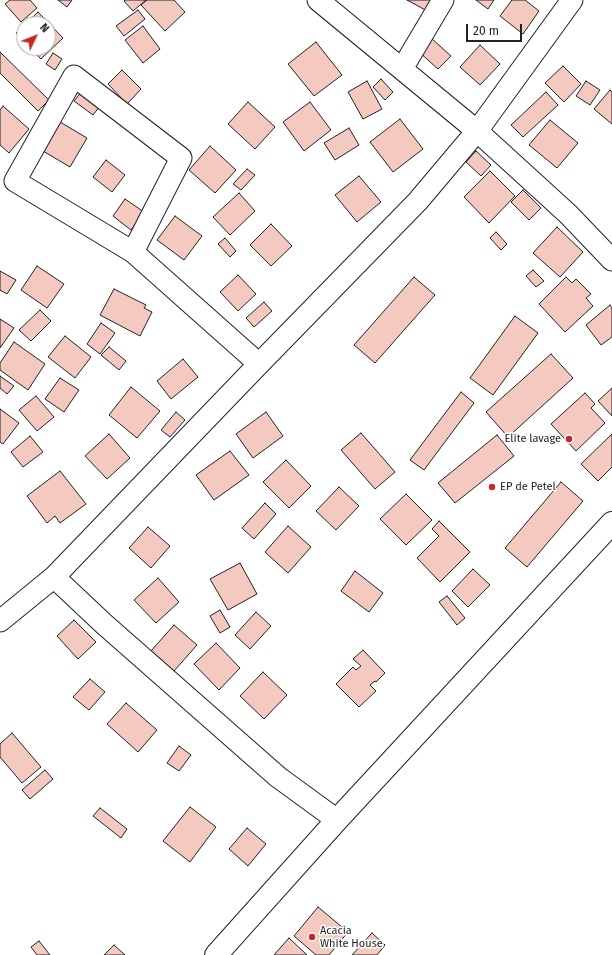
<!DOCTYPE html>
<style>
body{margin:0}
#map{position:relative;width:612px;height:955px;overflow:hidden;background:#fff;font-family:"Fira Sans",sans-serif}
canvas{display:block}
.north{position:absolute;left:16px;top:16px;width:40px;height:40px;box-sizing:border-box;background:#fff;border:1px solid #a7a7a7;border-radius:50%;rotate:47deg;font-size:11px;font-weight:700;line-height:16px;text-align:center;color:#222}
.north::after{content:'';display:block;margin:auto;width:14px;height:18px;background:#c62828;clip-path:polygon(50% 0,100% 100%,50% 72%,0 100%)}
.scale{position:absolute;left:466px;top:24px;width:56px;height:18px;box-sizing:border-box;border:2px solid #222;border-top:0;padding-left:5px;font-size:12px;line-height:14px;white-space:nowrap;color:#222;-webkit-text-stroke:3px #fff;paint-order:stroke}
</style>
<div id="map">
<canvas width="612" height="955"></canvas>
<div class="north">N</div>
<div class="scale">20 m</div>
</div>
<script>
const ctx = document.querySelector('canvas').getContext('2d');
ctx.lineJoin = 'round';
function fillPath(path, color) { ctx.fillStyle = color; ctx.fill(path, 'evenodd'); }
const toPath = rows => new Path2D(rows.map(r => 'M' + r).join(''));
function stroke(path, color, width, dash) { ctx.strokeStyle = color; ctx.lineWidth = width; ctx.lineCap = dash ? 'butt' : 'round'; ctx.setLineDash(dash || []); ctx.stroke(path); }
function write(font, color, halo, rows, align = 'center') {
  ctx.font = font + ' "Fira Sans",sans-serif'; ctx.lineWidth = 3; ctx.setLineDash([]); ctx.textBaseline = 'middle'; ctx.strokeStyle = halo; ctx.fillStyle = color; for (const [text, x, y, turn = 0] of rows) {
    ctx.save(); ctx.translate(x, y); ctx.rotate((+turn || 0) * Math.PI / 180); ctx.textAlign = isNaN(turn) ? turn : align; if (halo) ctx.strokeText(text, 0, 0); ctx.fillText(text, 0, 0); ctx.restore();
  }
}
const building = toPath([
 [10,0,30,0,37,8,21,22,5,4,10,0],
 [58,0,72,0,67,7,58,0],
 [125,0,146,0,133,11,124,1,125,0],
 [147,0,174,0,185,12,165,31,141,5,147,0],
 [407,0,433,0,429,12,407,0],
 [476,0,494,0,488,9,476,0],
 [512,0,525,0,539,11,523,34,500,16,512,0],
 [138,10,145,19,124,36,116,26,138,10],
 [38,12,63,38,41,59,30,48,48,48,48,24,26,24,38,12],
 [24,26,24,41,16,33,24,26],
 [143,26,160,49,143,63,125,40,143,26],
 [430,37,451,56,438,69,418,51,430,37],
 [316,42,342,75,314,96,288,64,316,42],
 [480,45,500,64,480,85,460,67,480,45],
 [0,52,49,100,38,111,0,73,0,52],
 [53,53,62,59,55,70,46,64,53,53],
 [563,66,581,84,564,102,545,83,563,66],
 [122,70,141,89,127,104,108,84,122,70],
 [381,79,393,92,385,100,373,87,381,79],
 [367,81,382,109,363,119,348,92,367,81],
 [586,81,600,90,590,105,576,96,586,81],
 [610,90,612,92,612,124,594,109,610,90],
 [82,91,100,106,93,115,74,101,82,91],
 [546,92,558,105,523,137,511,125,546,92],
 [248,102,275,127,255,149,228,124,248,102],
 [310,102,331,130,304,151,283,122,310,102],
 [3,106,29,129,9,153,0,145,0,110,3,106],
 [55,119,87,138,70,167,38,148,55,119],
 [400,119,423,149,393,172,370,142,400,119],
 [550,120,578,143,557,168,529,145,550,120],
 [349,128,359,145,335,160,324,143,349,128],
 [210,146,236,170,215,193,189,170,210,146],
 [476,151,491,165,481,176,466,162,476,151],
 [106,160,125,175,112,192,93,177,106,160],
 [247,169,255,175,241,190,233,184,247,169],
 [490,171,515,196,489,223,464,197,490,171],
 [359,176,381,202,357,222,335,195,359,176],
 [523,190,541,208,529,220,511,202,523,190],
 [239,193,255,211,230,235,213,217,239,193],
 [125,199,144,212,131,230,113,216,125,199],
 [175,216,202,236,184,260,157,240,175,216],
 [271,224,292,246,271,266,250,245,271,224],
 [557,227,583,252,560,277,533,253,557,227],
 [496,232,507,244,501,250,490,238,496,232],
 [225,238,236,251,230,257,218,244,225,238],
 [37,266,64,284,47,308,21,290,37,266],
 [533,270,544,281,536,287,526,276,533,270],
 [0,271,16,280,7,294,0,290,0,271],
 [238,275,256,294,238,311,220,292,238,275],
 [414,277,435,295,375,363,354,345,414,277],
 [566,277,572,283,576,279,591,294,586,298,593,306,565,332,539,304,566,277],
 [114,289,146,305,144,308,152,312,140,336,100,315,114,289],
 [264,302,272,311,254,327,246,318,264,302],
 [610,305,612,308,612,337,601,345,586,325,610,305],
 [40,310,51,321,31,341,19,330,40,310],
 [515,316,538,333,493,395,470,378,515,316],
 [0,319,14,328,0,348,0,319],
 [101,323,115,333,100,354,87,344,101,323],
 [65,336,91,357,75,378,48,357,65,336],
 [14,342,45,364,28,390,0,370,0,363,14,342],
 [109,347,126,361,119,370,101,355,109,347],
 [551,354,573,378,508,437,486,412,551,354],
 [183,359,198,377,171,399,157,381,183,359],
 [0,376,14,386,7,394,0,388,0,376],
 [60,378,79,390,64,412,45,399,60,378],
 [131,387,160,411,137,438,109,415,131,387],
 [612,388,612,416,598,401,612,388],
 [461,392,474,403,424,470,410,460,461,392],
 [585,393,595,404,591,408,605,423,576,451,551,424,585,393],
 [36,396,54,417,37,431,19,410,36,396],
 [0,409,19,423,3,444,0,442,0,409],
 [176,412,185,420,170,437,161,430,176,412],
 [266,412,283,436,253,458,236,434,266,412],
 [361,433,395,472,375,489,341,450,361,433],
 [109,434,130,458,107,479,85,456,109,434],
 [612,434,612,467,598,481,581,464,612,434],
 [497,435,514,456,455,503,438,483,497,435],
 [30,436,43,452,23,467,11,452,30,436],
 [230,451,249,475,214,500,196,475,230,451],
 [286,460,311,486,289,508,263,482,286,460],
 [60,471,86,504,60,523,55,516,47,523,27,496,60,471],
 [561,482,583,501,527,567,505,548,561,482],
 [339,487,359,506,336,530,316,511,339,487],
 [406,494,432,520,406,545,380,519,406,494],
 [265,503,276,514,254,539,242,528,265,503],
 [439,521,470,552,440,582,417,558,439,536,432,529,439,521],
 [288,526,311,547,288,573,265,552,288,526],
 [148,527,170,546,151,568,129,548,148,527],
 [240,563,257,594,228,610,210,579,240,563],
 [473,569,490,585,468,607,452,591,473,569],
 [355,571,383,593,369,612,341,591,355,571],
 [158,578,179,602,156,623,134,600,158,578],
 [447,596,465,618,457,625,439,602,447,596],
 [220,610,230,627,220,633,210,616,220,610],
 [256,612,271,626,250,649,235,635,256,612],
 [74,620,96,642,78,659,57,636,74,620],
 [174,625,197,645,174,671,151,651,174,625],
 [216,643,240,668,219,690,194,664,216,643],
 [363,650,385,673,376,682,375,681,370,685,376,691,359,707,336,684,353,667,356,670,361,666,353,659,363,650],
 [263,672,287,695,264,719,240,696,263,672],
 [90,679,105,692,89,710,73,697,90,679],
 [126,703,157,730,138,752,107,724,126,703],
 [12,733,41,767,22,783,0,757,0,744,12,733],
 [179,746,191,755,179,771,167,763,179,746],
 [45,770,53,779,30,799,22,790,45,770],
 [190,807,216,827,190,862,163,841,190,807],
 [100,808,127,829,121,838,93,816,100,808],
 [247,828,266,844,248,866,229,849,247,828],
 [318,907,348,932,329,955,316,955,294,936,318,907],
 [372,933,385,945,377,955,352,955,372,933],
 [289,938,307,955,274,955,289,938],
 [39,941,50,955,37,955,31,947,39,941],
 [114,945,125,955,104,955,114,945]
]);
fillPath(building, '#f3c9c0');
stroke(building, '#222', 1);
const minor = toPath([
 [318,0,477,131,568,214,612,260],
 [402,69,443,0],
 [133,252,181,158,74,76,15,181,133,252,259,364],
 [54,577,104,624,278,777,337,820],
 [0,621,54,577,259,364,418,201,477,131,572,0]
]);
const highway = toPath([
 [216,955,337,820,612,523]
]);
stroke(minor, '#222', 23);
stroke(highway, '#222', 24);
stroke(minor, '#fff', 21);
stroke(highway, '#fff', 22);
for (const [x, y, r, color] of [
 [569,439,4,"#c62828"],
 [492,487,4,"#c62828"],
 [312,937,4,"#c62828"]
]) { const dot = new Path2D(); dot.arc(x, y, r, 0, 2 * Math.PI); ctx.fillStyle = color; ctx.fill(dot); stroke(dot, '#fff', 1.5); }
write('11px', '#222', '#fff', [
 ["Elite lavage",561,439,"right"],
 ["EP de Petel",500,487],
 ["Acacia",320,931],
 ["White House",320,944]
], 'left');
</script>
